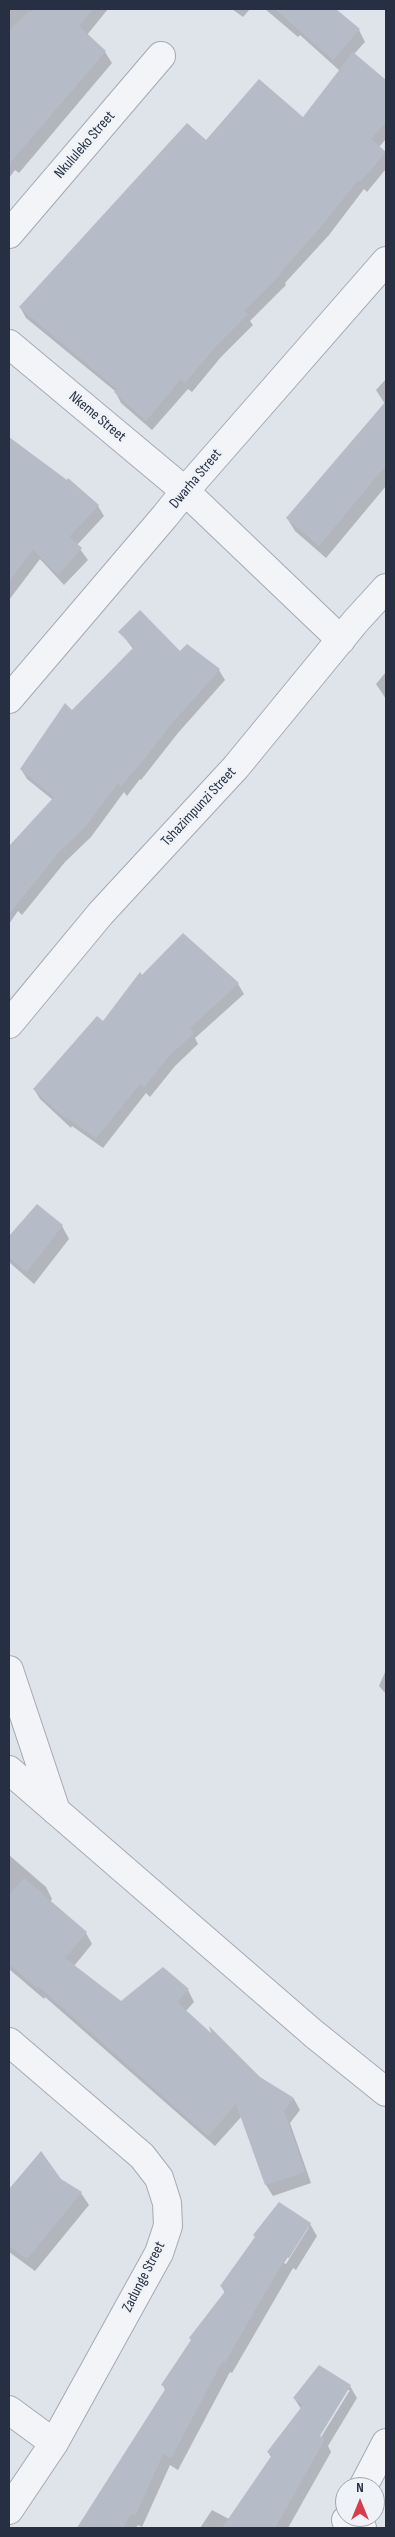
<!DOCTYPE html>
<style>
body{margin:0}
#map{position:relative;width:395px;height:2537px;overflow:hidden;background:#dfe3ea;font-family:"Sofia Sans Condensed",sans-serif}
canvas{display:block}
.frame{position:absolute;inset:0;border:10px solid #273042;pointer-events:none}
.north{position:absolute;left:335px;top:2477px;width:50px;height:50px;box-sizing:border-box;background:#eff2f7;border:1px solid #9fa4af;border-radius:50%;rotate:0deg;font-size:14px;font-weight:700;line-height:20px;text-align:center;color:#273042}
.north::after{content:'';display:block;margin:auto;width:18px;height:22px;background:#d83b4c;clip-path:polygon(50% 0,100% 100%,50% 72%,0 100%)}
</style>
<div id="map">
<canvas width="395" height="2537"></canvas>
<div class="frame"></div>
<div class="north">N</div>
</div>
<script>
const ctx = document.querySelector('canvas').getContext('2d');
ctx.lineJoin = 'round';
function fillPath(path, color) { ctx.fillStyle = color; ctx.fill(path, 'evenodd'); }
const toPath = rows => new Path2D(rows.map(r => 'M' + r).join(''));
function stroke(path, color, width, dash) { ctx.strokeStyle = color; ctx.lineWidth = width; ctx.lineCap = dash ? 'butt' : 'round'; ctx.setLineDash(dash || []); ctx.stroke(path); }
function write(font, color, halo, rows, align = 'center') {
  ctx.font = font + ' "Sofia Sans Condensed",sans-serif'; ctx.lineWidth = 5; ctx.setLineDash([]); ctx.textBaseline = 'middle'; ctx.strokeStyle = halo; ctx.fillStyle = color; for (const [text, x, y, turn = 0] of rows) {
    ctx.save(); ctx.translate(x, y); ctx.rotate((+turn || 0) * Math.PI / 180); ctx.textAlign = isNaN(turn) ? turn : align; if (halo) ctx.strokeText(text, 0, 0); ctx.fillText(text, 0, 0); ctx.restore();
  }
}
fillPath(toPath([
 [9,9,108,9,87,35,105,52,112,63,19,173,15,170,9,178],
 [232,9,250,9,243,17],
 [265,9,335,9,359,30,365,42,354,54,386,82,386,139,379,147,386,154,386,169,367,192,364,189,329,235,285,283,286,285,250,321,253,325,221,357,192,392,188,389,152,430,121,403,115,391,26,318,20,307,206,142,303,118,340,71,300,35,298,37],
 [386,379,386,486,326,558,295,531,287,518,385,404,376,390],
 [9,438,98,506,104,516,77,545,88,560,64,585,40,559,9,600,9,515,18,503,9,495],
 [120,632,180,653,219,670,225,680,178,733,141,780,140,779,127,796,124,792,91,837,65,862,22,915,18,911,9,924,9,849,53,800,27,779,21,769,72,711,134,650],
 [386,672,386,699,376,684],
 [142,976,238,984,244,994,195,1038,198,1044,175,1066,150,1097,146,1093,103,1148,72,1126,71,1128,40,1099,34,1089,103,1022],
 [37,1206,62,1226,69,1239,34,1284,9,1262,9,1238],
 [386,1670,386,1694,379,1686],
 [9,1855,46,1887,52,1899,50,1902,86,1933,92,1944,74,1966,121,2002,188,1990,194,2002,185,2012,259,2078,294,2099,300,2110,290,2123,311,2183,273,2196,266,2185,242,2116,215,2146,45,1997,44,1999,9,1969],
 [41,2153,60,2180,81,2193,89,2205,35,2271,9,2252,9,2191],
 [310,2224,317,2236,296,2270,293,2268,232,2373,230,2372,178,2470,170,2465,142,2527,138,2525,136,2528,77,2528,165,2390,163,2385,225,2293,221,2286],
 [306,2227,309,2227,286,2264,284,2263],
 [350,2386,357,2398,328,2446,331,2452,288,2528,200,2528,212,2510,229,2519,271,2457,268,2452,301,2409,294,2398],
 [347,2390,350,2390,318,2442,316,2440]
]), '#0003');
fillPath(toPath([
 [34,9,93,9,79,26,106,51,9,164,9,31,29,11,31,12],
 [275,9,336,9,360,29,333,60],
 [353,52,386,80,386,122,371,139,386,152,360,182,358,180,323,224,280,273,281,274,244,311,248,314,215,347,185,383,181,379,146,421,114,392,117,389,19,307,187,123,206,140,259,79,303,117],
 [386,401,386,465,319,546,286,518],
 [9,437,67,480,68,478,99,505,69,537,82,548,58,575,33,549,9,581],
 [140,610,180,651,187,644,220,669,172,723,135,771,134,770,121,787,118,783,85,827,59,852,9,914,9,846,54,797,20,769,65,703,72,710,134,647,118,632],
 [183,933,239,983,190,1028,194,1033,169,1056,144,1087,140,1084,96,1138,66,1117,65,1118,33,1089,97,1016,103,1021,140,972,142,975],
 [37,1204,63,1225,27,1272,9,1257,9,1236],
 [24,1878,87,1932,65,1958,121,2001,163,1967,189,1989,177,2002,211,2033,209,2026,260,2077,294,2098,284,2111,305,2172,265,2185,236,2104,208,2136,38,1986,37,1988,9,1964,9,1895],
 [41,2151,61,2179,82,2192,27,2259,9,2246,9,2189],
 [279,2202,311,2223,289,2258,286,2257,225,2362,223,2360,171,2458,163,2454,135,2516,131,2514,123,2528,77,2528,166,2388,161,2385,191,2340,189,2338,226,2290,220,2286,255,2237,253,2235],
 [319,2365,351,2385,320,2436,325,2439,275,2528,222,2528,272,2455,267,2452,303,2405,293,2398]
]), '#b6bcc7');
const street = toPath([
 [9,234,161,56],
 [9,344,185,491,341,640],
 [9,699,165,516,185,491,386,261],
 [9,1024,101,913,236,767,355,622,386,588],
 [9,1670,56,1811],
 [9,1770,314,2034,386,2092],
 [9,2042,142,2156,159,2178,167,2203,168,2226,159,2253,54,2443,9,2510],
 [9,2410,54,2443],
 [363,2487,386,2443],
 [346,2520,362,2528]
]);
stroke(street, '#a4aab4', 30);
stroke(street, '#f2f4f8', 28);
write('15px', '#273042', '#eff2f7', [
 ["Nkululeko Street",85,145,-49],
 ["Nkeme Street",97,417,40],
 ["Dwarha Street",196,479,-50],
 ["Tshazimpunzi Street",199,807,-47],
 ["Zadunge Street",144,2277,-63]
]);
</script>
